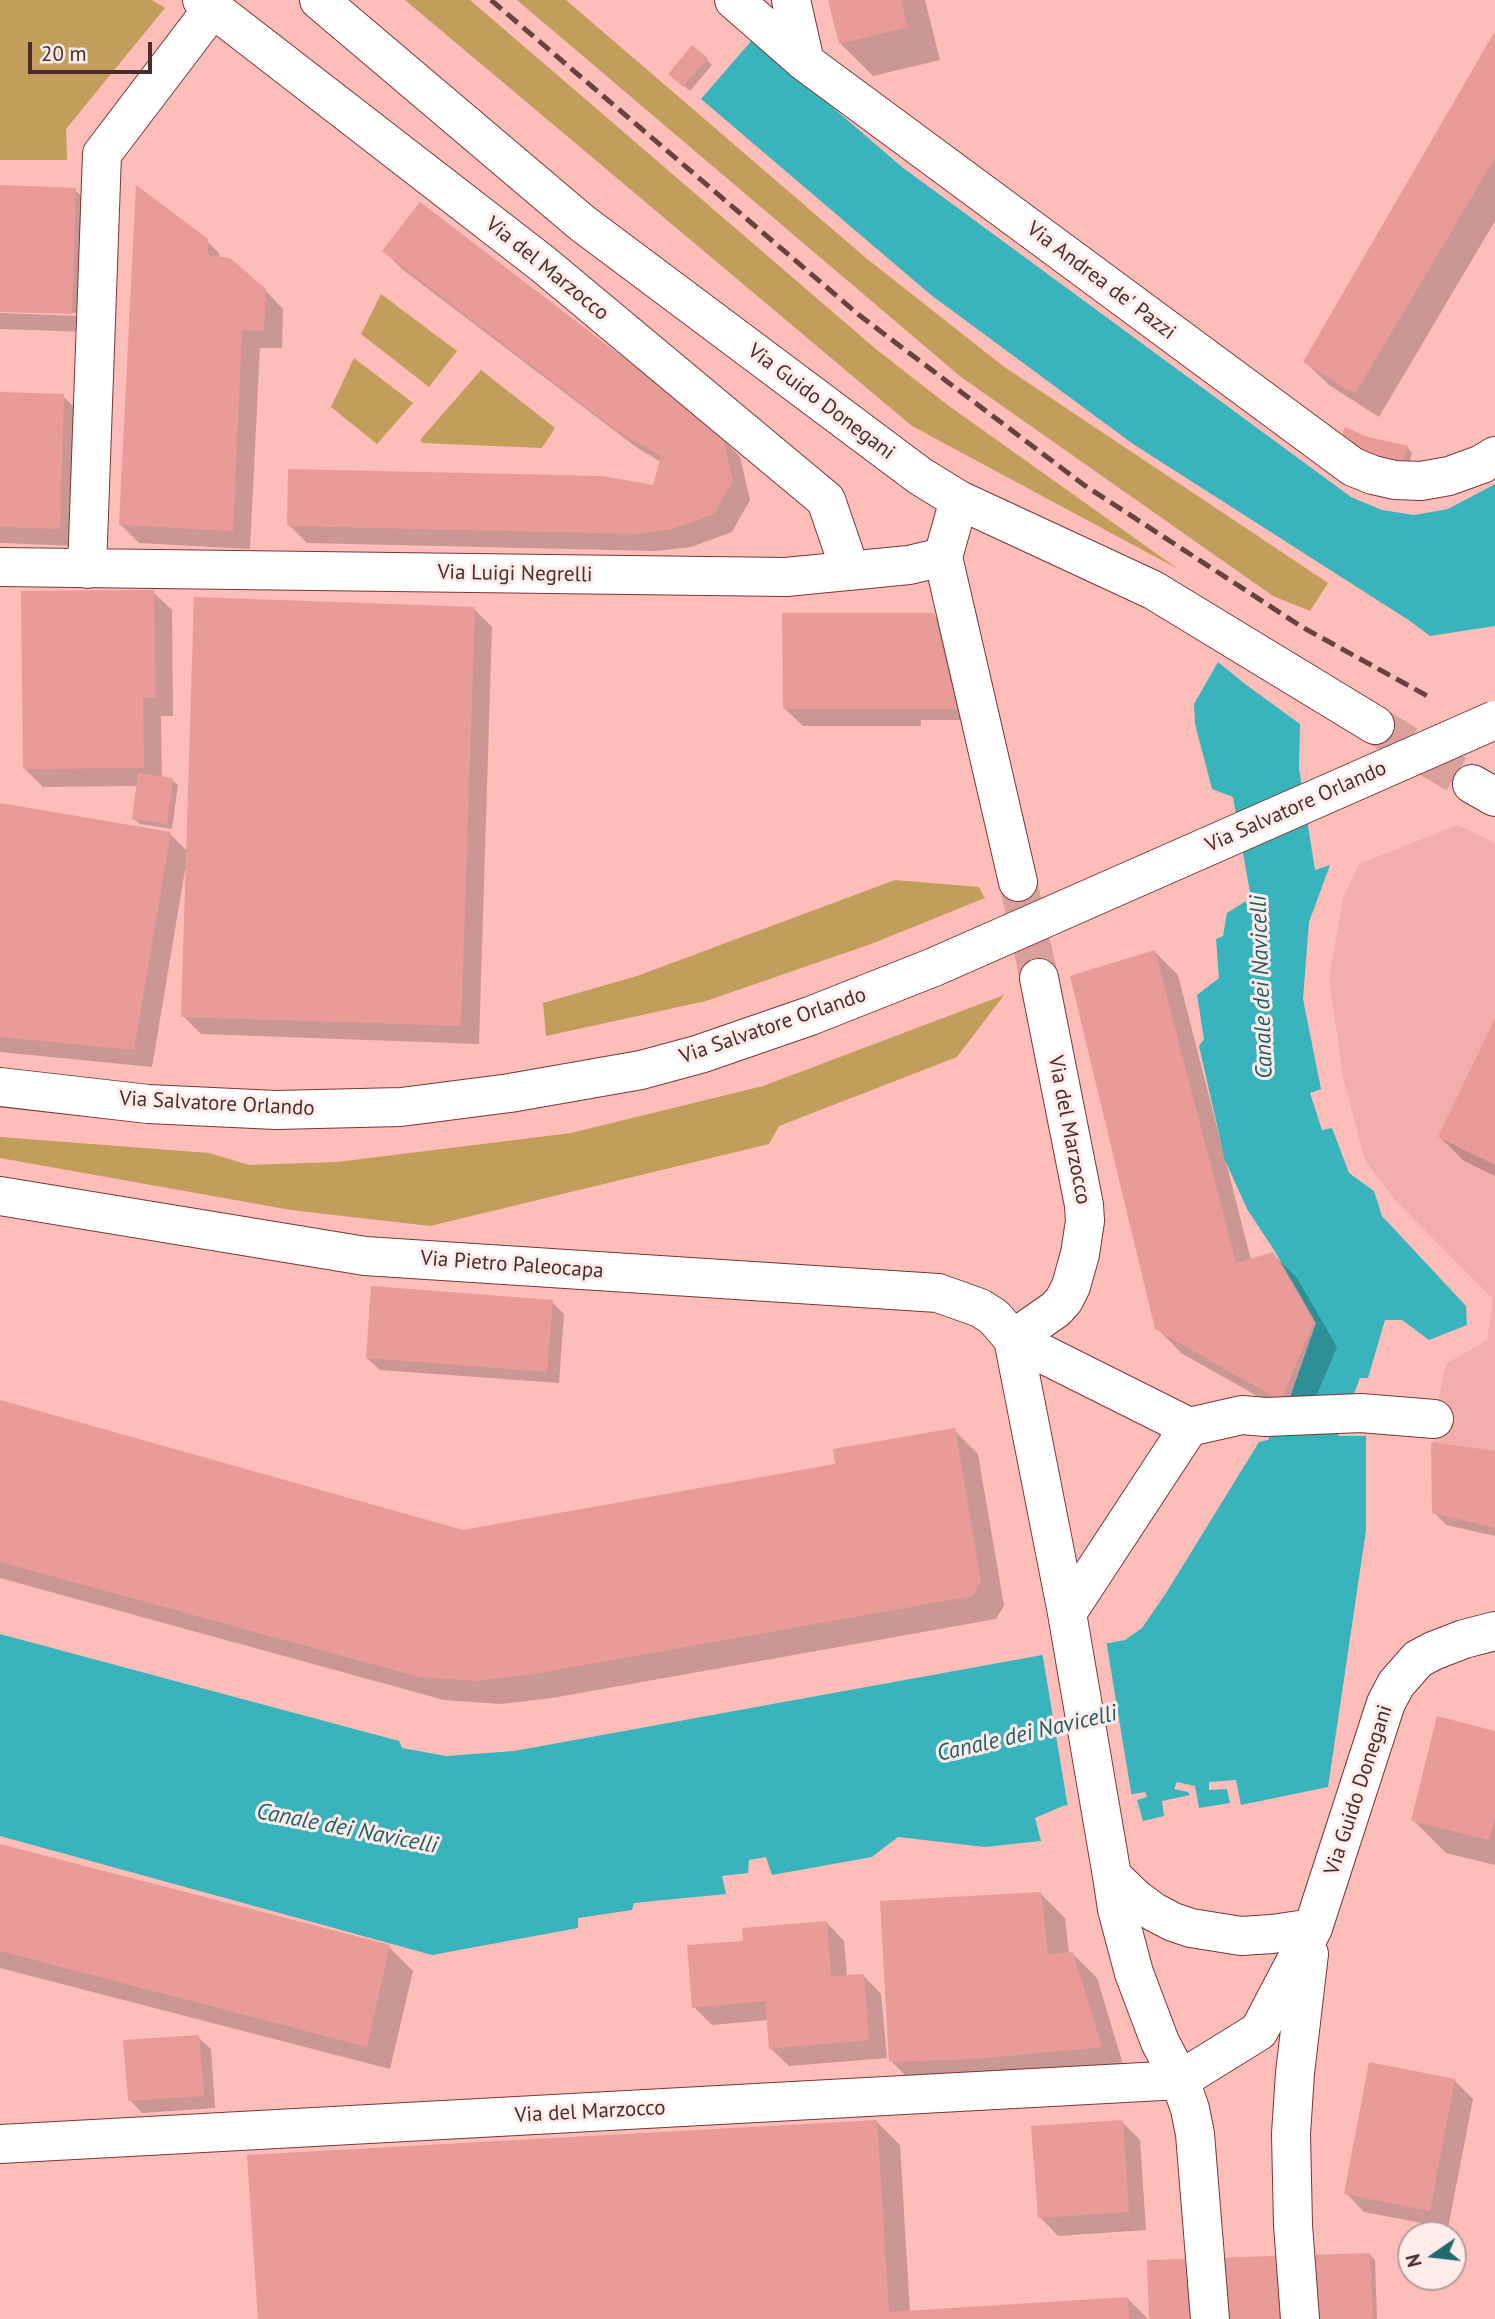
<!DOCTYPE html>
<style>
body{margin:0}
#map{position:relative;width:1495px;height:2319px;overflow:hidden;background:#fdbdb9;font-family:"PT Sans",sans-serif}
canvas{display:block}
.north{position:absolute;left:1397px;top:2221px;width:70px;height:70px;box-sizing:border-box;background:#fdecea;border:2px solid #b69f9d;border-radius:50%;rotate:256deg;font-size:19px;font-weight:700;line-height:28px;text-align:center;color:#4b2c2a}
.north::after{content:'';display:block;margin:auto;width:24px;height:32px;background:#1e6a70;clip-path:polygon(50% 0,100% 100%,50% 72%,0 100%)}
.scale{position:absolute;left:28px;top:42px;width:124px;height:32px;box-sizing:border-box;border:4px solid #4b2c2a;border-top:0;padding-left:9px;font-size:21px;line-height:24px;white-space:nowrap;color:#4b2c2a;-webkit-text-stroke:5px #fdecea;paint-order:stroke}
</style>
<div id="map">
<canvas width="1495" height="2319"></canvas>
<div class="north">N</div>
<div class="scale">20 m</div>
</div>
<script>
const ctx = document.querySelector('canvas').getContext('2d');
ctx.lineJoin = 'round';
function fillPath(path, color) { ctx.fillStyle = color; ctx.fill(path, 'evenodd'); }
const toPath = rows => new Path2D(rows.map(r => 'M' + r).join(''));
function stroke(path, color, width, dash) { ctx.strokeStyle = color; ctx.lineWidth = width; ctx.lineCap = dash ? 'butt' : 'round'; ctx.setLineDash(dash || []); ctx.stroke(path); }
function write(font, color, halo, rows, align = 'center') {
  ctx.font = font + ' "PT Sans",sans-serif'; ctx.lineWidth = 6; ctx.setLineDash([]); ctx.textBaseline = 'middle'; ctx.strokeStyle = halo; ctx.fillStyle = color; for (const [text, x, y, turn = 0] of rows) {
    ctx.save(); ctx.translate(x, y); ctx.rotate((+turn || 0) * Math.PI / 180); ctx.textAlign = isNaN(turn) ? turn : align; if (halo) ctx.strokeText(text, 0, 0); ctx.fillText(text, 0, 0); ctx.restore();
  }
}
fillPath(toPath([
 [1458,825,1495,843,1495,1528,1432,1513,1434,1419,1446,1364,1487,1340,1493,1299,1396,1201,1365,1161,1343,1077,1329,979,1343,898,1359,864]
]), '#f3aeab');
fillPath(toPath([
 [0,0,152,0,165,8,66,129,67,160,0,160],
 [405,0,470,0,877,350,949,406,1178,569,912,426],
 [517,0,566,0,866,258,1003,366,1328,583,1310,611,1273,596,961,377],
 [381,294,457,351,429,387,361,334],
 [354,358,413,403,377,444,331,407],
 [481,370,555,428,542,448,423,443,420,440],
 [895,880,979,887,985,898,871,944,706,1001,546,1036,543,1003,637,976],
 [1004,995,957,1057,779,1126,769,1144,430,1226,291,1210,0,1158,0,1137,209,1153,249,1165,337,1162,571,1133,763,1086]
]), '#c19e5b');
fillPath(toPath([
 [753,39,902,167,1351,497,1382,510,1414,515,1448,509,1495,484,1495,626,1430,636,1410,621,1133,444,931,295,701,99],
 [1218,662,1245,684,1300,724,1299,768,1315,870,1330,865,1309,922,1303,999,1321,1089,1310,1093,1322,1130,1332,1128,1349,1173,1374,1191,1382,1216,1466,1306,1467,1325,1429,1340,1402,1320,1385,1320,1368,1378,1360,1378,1338,1436,1366,1436,1366,1530,1328,1787,1241,1805,1236,1780,1209,1782,1209,1790,1227,1789,1230,1803,1199,1808,1195,1786,1177,1782,1174,1789,1188,1792,1190,1795,1162,1801,1164,1816,1143,1821,1137,1800,1147,1797,1145,1792,1063,1806,1035,1818,1041,1841,985,1847,898,1837,872,1857,772,1875,766,1857,749,1860,748,1873,722,1876,726,1894,634,1903,632,1910,578,1918,578,1928,432,1955,0,1836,0,1634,399,1741,402,1748,446,1756,514,1751,1125,1640,1142,1628,1166,1593,1259,1442,1268,1440,1288,1403,1316,1323,1274,1250,1247,1209,1225,1160,1199,1046,1204,1039,1197,995,1219,978,1216,939,1223,936,1227,913,1251,898,1233,797,1212,789,1195,724,1194,704]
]), '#39b4bd');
fillPath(toPath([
 [1106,1640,1132,1798,1068,1808,1042,1651]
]), '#fdbdb9');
fillPath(toPath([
 [830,0,925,0,940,60,873,76,840,43],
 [1495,34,1495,221,1379,417,1329,385,1305,362],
 [706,59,712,65,690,91,676,79],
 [0,187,75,190,94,208,89,332,0,329,0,313,80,316,81,313,0,310],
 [207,241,219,253,219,259,265,290,283,309,282,348,260,348,250,549,139,543,120,524],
 [384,251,722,438,740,457,750,500,732,532,691,547,656,551,307,543,289,525,654,487,661,462,636,447,402,269],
 [0,394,63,396,81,414,77,546,0,543],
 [1368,439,1407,447,1412,453,1408,467,1369,457],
 [153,592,172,610,173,716,161,716,162,778,172,780,178,785,172,829,140,824,134,819,138,786,43,787,25,769],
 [474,609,492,627,479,1044,201,1034,183,1016,188,870,185,870,152,1067,0,1052,0,805,170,834,188,852],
 [934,615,946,627,968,720,921,720,921,726,803,726,784,708],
 [1155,952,1178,975,1251,1260,1273,1254,1297,1278,1337,1347,1305,1423,1181,1353,1157,1328],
 [1495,1022,1495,1176,1464,1161,1440,1137],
 [552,1302,564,1314,559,1383,380,1370,367,1358],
 [0,1402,463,1532,837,1466,954,1430,978,1454,1004,1606,996,1619,552,1698,501,1704,444,1700,0,1578],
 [1495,1453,1495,1536,1446,1525,1434,1512],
 [1495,1733,1495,1865,1446,1853,1413,1820],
 [0,1846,389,1947,413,1971,390,2069,0,1968],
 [1041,1894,1065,1918,1069,1954,1073,1954,1097,1978,1125,2071,915,2085,891,2061],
 [826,1922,844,1941,847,1977,863,1975,881,1994,887,2058,789,2066,770,2048,768,2020,712,2025,694,2007,744,1942],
 [198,2037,211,2049,215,2108,142,2113,130,2100],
 [1454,2080,1473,2099,1448,2228,1364,2212,1346,2193],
 [876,2121,900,2145,910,2313,1128,2299,1148,2319,260,2319],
 [1122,2122,1140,2140,1146,2230,1058,2236,1040,2217],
 [1370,2255,1375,2260,1377,2319,1150,2319]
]), '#0003');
fillPath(toPath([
 [828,0,901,0,908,27,839,44],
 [1495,31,1495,158,1355,394,1303,362],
 [692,45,708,58,683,87,668,74],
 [0,185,76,188,72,314,0,312],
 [136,185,208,239,208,255,230,258,266,289,264,331,242,330,233,531,119,525],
 [420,202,653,380,723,437,733,481,714,514,672,529,637,534,287,526,288,469,602,476,653,485,661,456,616,430,382,251],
 [0,392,64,394,60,529,0,527],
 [1345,427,1368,437,1408,446,1402,462,1361,452,1341,438],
 [154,590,155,698,143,698,144,768,23,769,21,591],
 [194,597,475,607,461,1026,181,1017],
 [782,613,934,613,957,709,783,709],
 [138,773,173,778,167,824,132,819],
 [0,803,171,832,134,1050,0,1037],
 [1155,950,1236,1263,1273,1252,1314,1322,1281,1401,1155,1329,1070,976],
 [1495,1018,1495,1165,1438,1137],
 [371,1286,553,1300,547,1372,366,1358],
 [0,1400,463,1530,835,1464,833,1449,955,1428,981,1581,973,1596,528,1675,477,1681,419,1677,0,1562],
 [1431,1442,1495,1451,1495,1528,1432,1513],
 [1437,1716,1495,1731,1495,1818,1489,1840,1411,1821],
 [0,1844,390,1945,367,2047,0,1951],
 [1041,1892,1048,1954,1073,1952,1102,2047,978,2059,889,2062,880,1901],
 [827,1921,831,1976,864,1974,869,2040,769,2049,765,2001,692,2008,687,1945,743,1941,742,1928],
 [199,2035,204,2096,128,2101,123,2040],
 [1369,2062,1455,2079,1430,2211,1344,2194],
 [877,2120,889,2312,1128,2297,1129,2319,258,2319,247,2155],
 [1123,2120,1129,2212,1038,2218,1031,2126],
 [1370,2253,1373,2319,1149,2319,1147,2260]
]), '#e89b97');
stroke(toPath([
 [1375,725,1472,784],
 [1018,882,1039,978]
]), '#d9a09c', 38, [38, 19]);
const minor = toPath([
 [202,0,543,264,826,500,850,570],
 [319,0,582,223,920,476,959,500,1153,590,1375,725],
 [734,0,805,62,1353,467,1373,475,1395,480,1421,481,1449,476,1482,464,1495,456],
 [791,0,805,62],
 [959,500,943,557,1018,882],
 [0,567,786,577,909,565,943,557],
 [87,569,102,154,213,8],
 [1472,784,1495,797],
 [0,1196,365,1256,938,1293,980,1308,994,1317,1013,1339,1067,1613,1112,1876,1135,1898,1154,1912,1173,1922,1191,1928,1241,1936,1272,1934,1313,1928],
 [1013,1339,1189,1427,1067,1613],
 [1013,1339,1056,1309,1064,1300,1071,1286,1080,1254,1085,1221,1084,1205,1039,978],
 [1189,1427,1242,1415,1266,1417,1361,1413,1434,1419],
 [1112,1876,1117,1909,1134,1973,1160,2042,1180,2080,1190,2109,1195,2134,1210,2319],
 [0,2144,1180,2080,1259,2031,1313,1928,1386,1703,1396,1684,1418,1659,1433,1651,1464,1639,1495,1631],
 [1300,2319,1293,2225,1291,2134,1295,2073,1309,1954]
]);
const major = toPath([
 [0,1087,148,1104,276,1110,401,1107,510,1093,641,1070,700,1054,810,1016,934,967]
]);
stroke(minor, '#793636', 40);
stroke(major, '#793636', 40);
stroke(minor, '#fff', 38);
stroke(major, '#fff', 38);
stroke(toPath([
 [491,0,859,315,1084,485,1302,627,1431,698]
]), '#674340', 5, [14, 7]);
const majorBridge = toPath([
 [934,967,1495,720]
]);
stroke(majorBridge, '#793636', 40, []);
stroke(majorBridge, '#fff', 38);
write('21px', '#4b2c2a', '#fdecea', [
 ["Via del Marzocco",547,269,39],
 ["Via Andrea de' Pazzi",1101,281,37],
 ["Via Guido Donegani",821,402,37],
 ["Via Luigi Negrelli",515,574,1],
 ["Via Salvatore Orlando",1296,807,-24],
 ["Via Salvatore Orlando",773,1026,-19],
 ["Via Salvatore Orlando",217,1104,3],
 ["Via del Marzocco",1069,1130,79],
 ["Via Pietro Paleocapa",512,1265,4],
 ["Via Guido Donegani",1359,1790,-72],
 ["Via del Marzocco",590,2112,-3]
]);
write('italic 23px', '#1d5f64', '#fdecea', [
 ["Canale dei Navicelli",1262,987,-92],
 ["Canale dei Navicelli",1027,1734,-13],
 ["Canale dei Navicelli",347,1829,11]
]);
</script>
